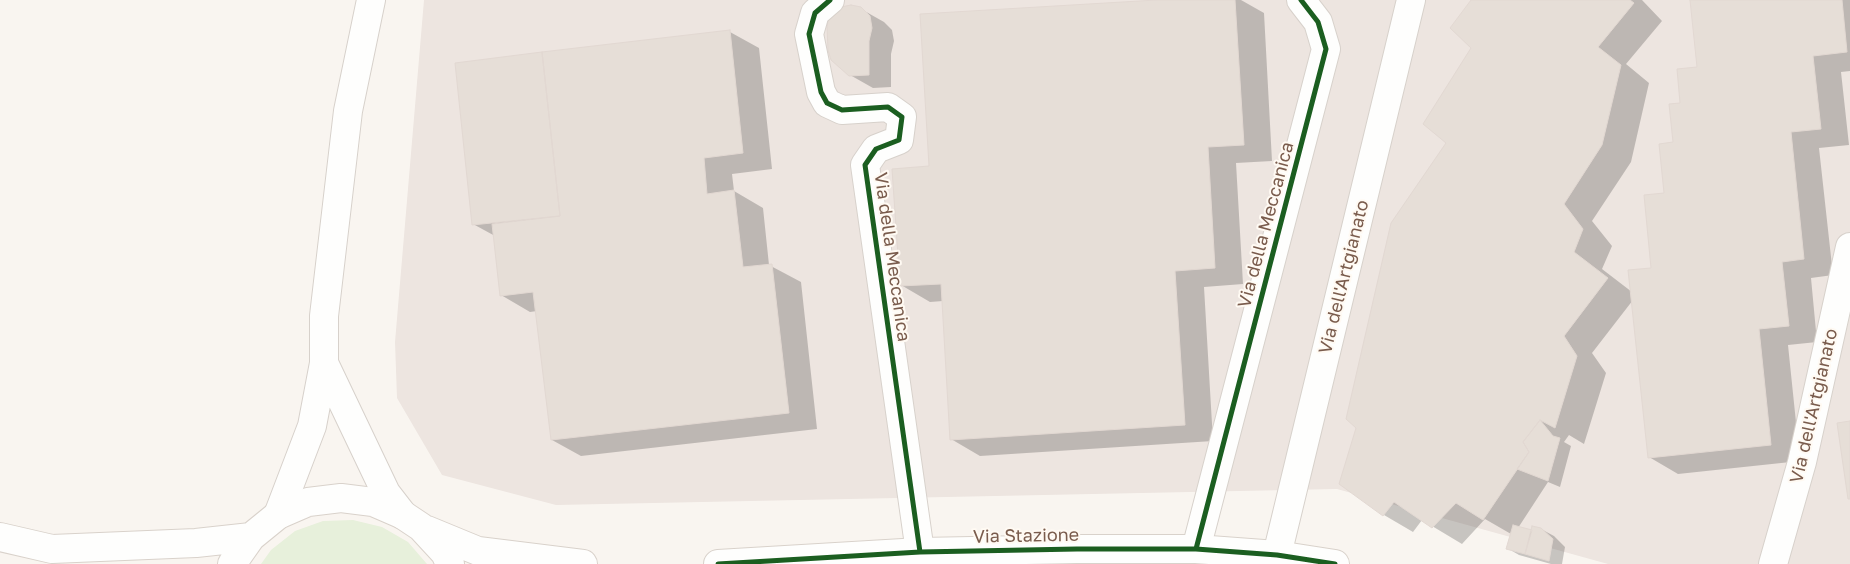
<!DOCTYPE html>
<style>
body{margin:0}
canvas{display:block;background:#f9f5f0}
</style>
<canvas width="1850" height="564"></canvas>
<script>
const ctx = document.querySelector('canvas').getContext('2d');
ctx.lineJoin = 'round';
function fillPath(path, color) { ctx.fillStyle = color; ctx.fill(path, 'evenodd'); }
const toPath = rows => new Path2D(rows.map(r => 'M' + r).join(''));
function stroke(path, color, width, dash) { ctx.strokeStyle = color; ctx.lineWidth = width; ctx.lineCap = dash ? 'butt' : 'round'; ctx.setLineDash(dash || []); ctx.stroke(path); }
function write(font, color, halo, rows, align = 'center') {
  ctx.font = font + ' "Golos Text",sans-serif'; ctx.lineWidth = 4; ctx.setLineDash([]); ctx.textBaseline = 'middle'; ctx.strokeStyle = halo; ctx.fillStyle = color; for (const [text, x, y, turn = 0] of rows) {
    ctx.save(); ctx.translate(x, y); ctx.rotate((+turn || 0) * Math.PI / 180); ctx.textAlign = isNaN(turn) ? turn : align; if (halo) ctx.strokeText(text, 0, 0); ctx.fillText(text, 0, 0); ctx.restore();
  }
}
fillPath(toPath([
 [424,0,1850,0,1850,564,1608,564,1337,489,556,505,442,475,397,398,395,342]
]), '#ede5e0');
fillPath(toPath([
 [353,520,382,527,408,542,427,564,261,564,271,550,295,531,323,521]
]), '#e7f0db');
fillPath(toPath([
 [1177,0,1241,0,1264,13,1272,161,1236,163,1243,284,1204,287,1213,441,980,456,951,439,943,301,930,302,901,285,930,168],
 [1472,0,1642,0,1662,21,1626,64,1649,83,1631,162,1592,221,1612,246,1602,269,1632,292,1652,269,1682,105,1698,68,1691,0,1850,0,1850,71,1841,72,1849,145,1819,148,1833,275,1811,278,1817,342,1788,345,1800,461,1678,474,1649,457,1633,300,1592,353,1606,373,1584,444,1569,435,1564,442,1571,446,1560,487,1548,482,1518,528,1533,532,1541,529,1554,536,1565,547,1562,564,1551,564,1519,555,1507,548,1511,534,1485,519,1462,544,1422,520,1413,532,1384,515,1341,484,1448,143,1472,48],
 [861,9,884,22,892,30,894,41,891,54,891,87,873,88,850,75],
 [730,32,759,48,772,169,732,174,734,191,763,208,769,265,801,282,817,429,581,456,552,440,537,311,530,312,501,295,495,236,473,224]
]), '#0003');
const building = toPath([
 [1156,0,1235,0,1244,145,1208,147,1215,268,1175,271,1185,425,950,440,941,284,900,286,892,169,929,166,920,14,1156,0],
 [1471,0,1630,0,1634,3,1598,47,1621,65,1602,145,1564,204,1583,229,1574,252,1608,278,1564,336,1577,356,1555,428,1540,420,1523,442,1529,452,1483,520,1456,503,1432,528,1394,502,1383,516,1339,484,1356,428,1346,419,1391,223,1446,143,1423,124,1471,48,1450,28,1471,0],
 [1690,0,1842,0,1847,52,1813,56,1821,129,1791,132,1804,259,1782,262,1789,326,1759,329,1771,445,1648,458,1628,270,1651,268,1644,195,1664,193,1659,144,1673,142,1669,104,1680,103,1677,69,1697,67,1690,0],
 [851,5,861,7,870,16,872,28,869,41,869,75,849,76,831,60,828,50,827,27,829,15,836,8,851,5],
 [730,30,743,153,704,158,707,194,734,190,743,267,772,264,789,413,551,440,533,292,500,296,492,224,560,216,542,52,730,30],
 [542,52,560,216,472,225,455,63,542,52],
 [1540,420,1553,436,1560,438,1548,481,1517,469,1529,452,1523,442,1540,420],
 [1850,421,1850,499,1848,499,1837,423,1850,421],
 [1513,525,1532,530,1525,554,1506,549,1513,525],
 [1532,526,1541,528,1553,539,1549,561,1525,554,1532,526]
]);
fillPath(building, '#e6ded7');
stroke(building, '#e2d8d2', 1);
const street = toPath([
 [830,0,815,13,809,34,821,92,827,103,842,110,888,107,902,117,899,140,876,149,865,165,920,552],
 [324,363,386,493,403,515],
 [278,515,312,426,324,363,324,316,348,111,371,0],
 [1196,549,1326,49,1318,22,1301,0],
 [1277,555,1411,0],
 [1773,564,1802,462,1850,247]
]);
const secondary = toPath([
 [427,530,478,551,583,564],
 [0,537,52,549,196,543,251,537],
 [232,564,251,537,278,515,308,502,341,498,373,502,403,515,421,527,445,553,450,564],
 [718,564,920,552,1077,549,1196,549,1277,555,1335,564]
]);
stroke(street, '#d7d1cb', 30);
stroke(secondary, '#d9d2cb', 30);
stroke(street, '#fefefd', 28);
stroke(secondary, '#fefefd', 28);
stroke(toPath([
 [830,0,815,13,809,34,821,92,827,103,842,110,888,107,902,117,899,140,876,149,865,165,920,552],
 [1196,549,1326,49,1318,22,1301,0],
 [718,564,920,552,1077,549,1196,549,1277,555,1335,564]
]), '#1b5e20', 5);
write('18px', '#7a5c4d', '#fffaf3', [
 ["Via della Meccanica",1266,225,-75],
 ["Via della Meccanica",892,257,82],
 ["Via dell'Artgianato",1344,277,-76],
 ["Via dell'Artgianato",1814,406,-77],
 ["Via Stazione",1026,536,-1]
]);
</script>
